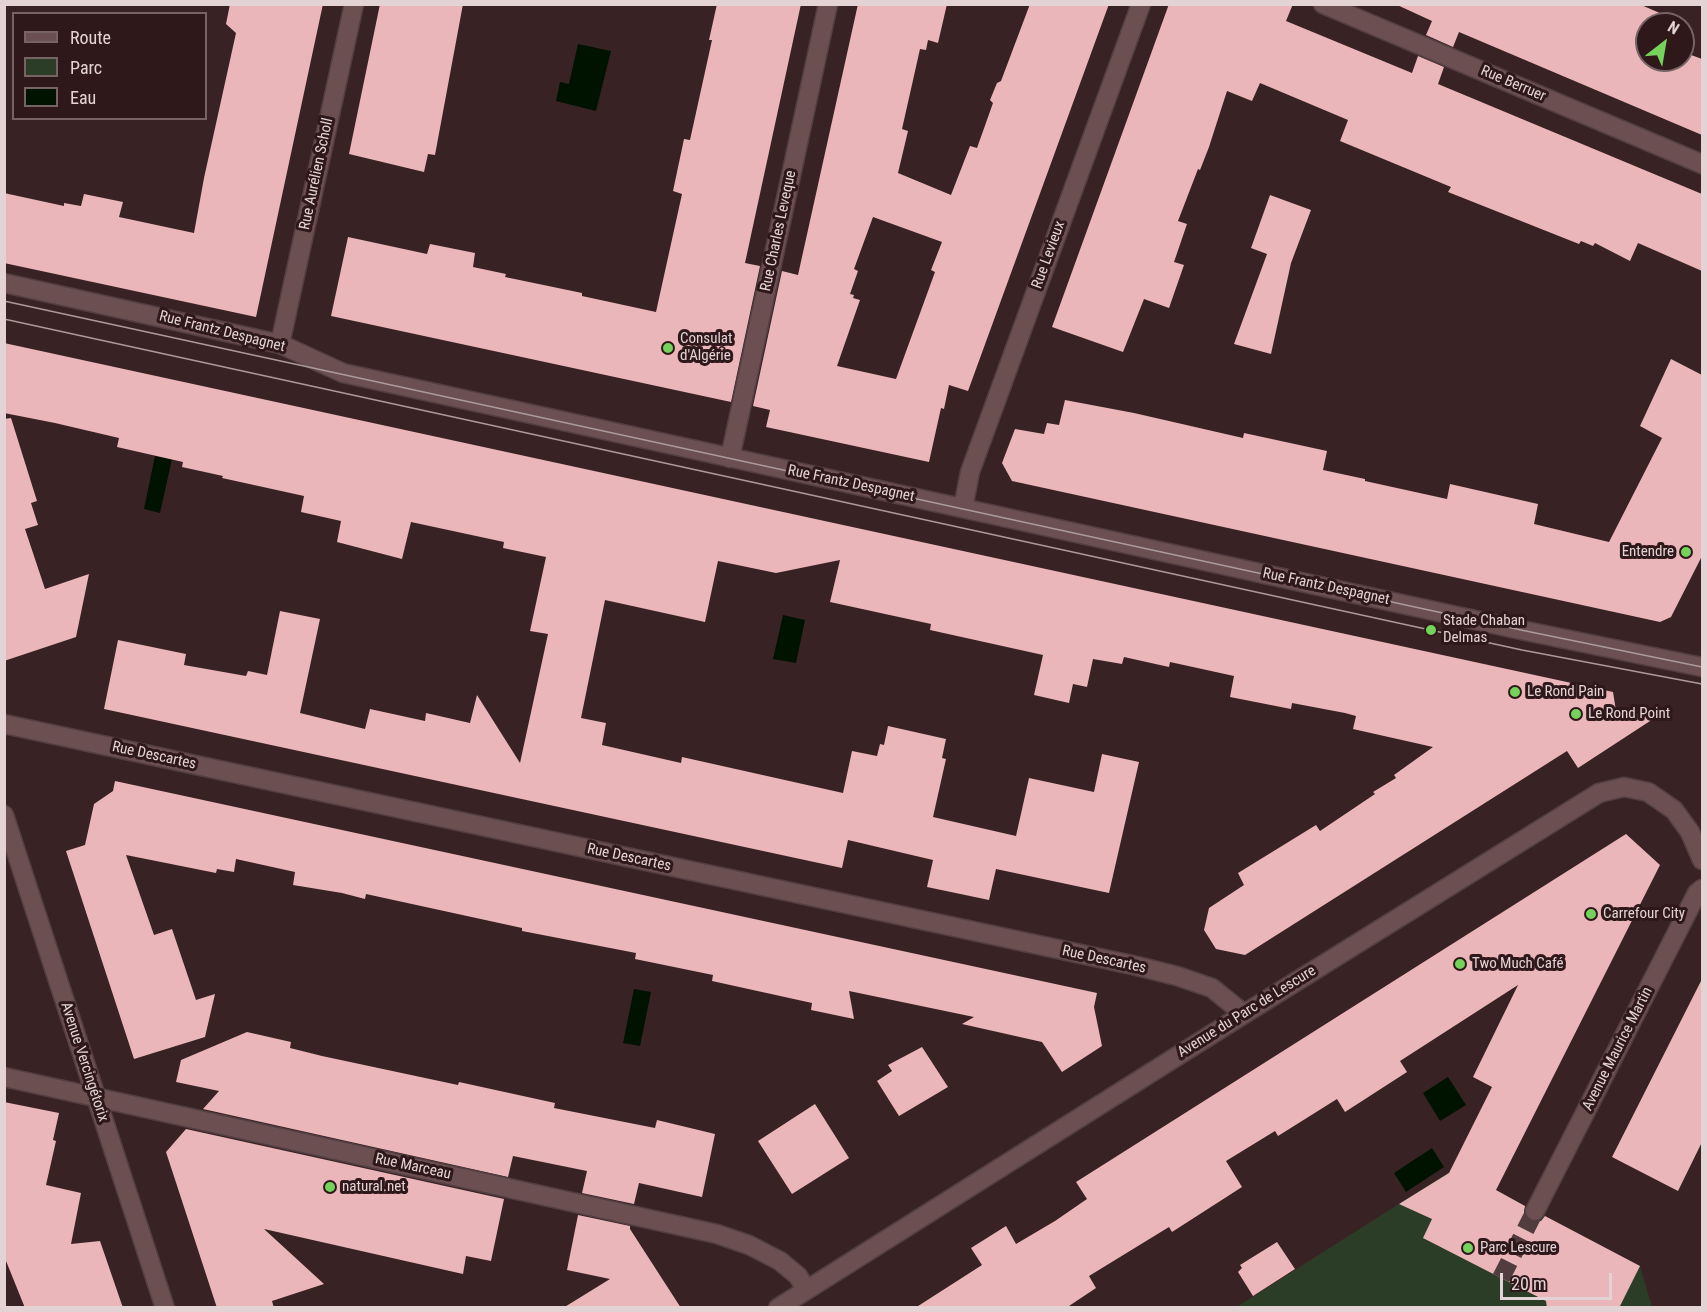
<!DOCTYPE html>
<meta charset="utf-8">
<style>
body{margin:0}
#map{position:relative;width:1707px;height:1312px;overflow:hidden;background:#392223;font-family:"Roboto Condensed",sans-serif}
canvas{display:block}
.frame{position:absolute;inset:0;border:6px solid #e3d3d4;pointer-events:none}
.legend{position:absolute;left:12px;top:12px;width:195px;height:108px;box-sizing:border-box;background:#2f181a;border:2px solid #776364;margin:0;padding:8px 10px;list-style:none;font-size:18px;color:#e3d3d4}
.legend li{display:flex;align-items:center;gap:12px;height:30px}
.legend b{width:30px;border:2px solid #776364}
.north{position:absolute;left:1635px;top:12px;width:60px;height:60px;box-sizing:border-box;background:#2f181a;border:2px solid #776364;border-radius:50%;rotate:31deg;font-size:16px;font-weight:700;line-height:24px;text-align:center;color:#e3d3d4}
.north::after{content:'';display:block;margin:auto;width:21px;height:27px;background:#75d25b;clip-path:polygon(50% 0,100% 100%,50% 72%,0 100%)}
.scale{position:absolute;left:1500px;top:1273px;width:112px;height:27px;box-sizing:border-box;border:3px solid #e3d3d4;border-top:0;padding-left:8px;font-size:18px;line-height:21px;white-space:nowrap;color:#e3d3d4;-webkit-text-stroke:4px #2f181a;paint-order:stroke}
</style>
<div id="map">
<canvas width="1707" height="1312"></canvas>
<div class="frame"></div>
<ul class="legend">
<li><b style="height:8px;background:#6b4f51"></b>Route</li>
<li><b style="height:16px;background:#2c3d27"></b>Parc</li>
<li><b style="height:16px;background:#001300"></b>Eau</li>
</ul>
<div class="north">N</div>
<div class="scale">20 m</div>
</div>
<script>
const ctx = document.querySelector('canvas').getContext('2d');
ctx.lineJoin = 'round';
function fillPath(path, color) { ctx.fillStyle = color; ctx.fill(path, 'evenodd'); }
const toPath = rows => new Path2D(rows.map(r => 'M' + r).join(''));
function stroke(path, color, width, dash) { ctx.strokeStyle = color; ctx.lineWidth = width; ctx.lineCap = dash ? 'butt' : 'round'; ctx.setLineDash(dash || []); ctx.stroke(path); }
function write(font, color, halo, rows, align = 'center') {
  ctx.font = font + ' "Roboto Condensed",sans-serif'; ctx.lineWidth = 6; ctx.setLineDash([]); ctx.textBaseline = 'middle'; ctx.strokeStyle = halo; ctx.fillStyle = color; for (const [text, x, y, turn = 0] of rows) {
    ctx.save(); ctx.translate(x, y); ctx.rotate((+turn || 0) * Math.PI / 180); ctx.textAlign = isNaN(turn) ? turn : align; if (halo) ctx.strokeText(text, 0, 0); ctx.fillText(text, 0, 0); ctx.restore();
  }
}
fillPath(toPath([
 [1454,1169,1640,1266,1652,1307,1235,1308]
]), '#2c3d27');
fillPath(toPath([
 [578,44,611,51,596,111,556,101,560,82,569,84],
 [155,456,172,459,160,513,144,509],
 [783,615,805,620,796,663,773,659],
 [634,989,651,992,640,1046,623,1043],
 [1448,1077,1466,1105,1440,1121,1423,1093],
 [1432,1148,1444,1167,1406,1192,1394,1173]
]), '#001300');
fillPath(toPath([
 [230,4,323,4,256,317,4,263,4,193,64,206,64,203,81,206,84,194,123,202,119,217,194,233,204,178,236,33,226,24],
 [380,4,463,4,435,155,428,154,424,172,349,154],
 [717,4,801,4,745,263,760,266,731,402,331,316,348,237,427,254,430,244,475,253,473,267,506,274,505,277,582,293,582,296,656,312,682,194,673,191,684,139,690,140,712,40,709,40],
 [858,4,947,4,938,43,928,40,926,50,920,49,902,129,908,131,898,173,951,195,970,146,977,148,993,103,990,100,997,83,1001,81,1030,4,1109,4,968,391,949,385,944,409,941,408,929,462,766,427,770,410,753,406,782,271,798,275],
 [873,217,942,242,931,270,935,272,896,379,837,366,860,300,853,298,854,295,850,294,858,271,854,269],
 [1169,4,1293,4,1286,21,1412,73,1418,56,1444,67,1438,84,1702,194,1702,271,1638,243,1630,261,1595,243,1593,246,1581,241,1579,244,1448,192,1451,187,1340,141,1348,120,1260,83,1252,101,1227,91,1209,147,1200,170,1198,169,1178,221,1187,224,1174,262,1184,265,1169,308,1144,299,1123,352,1052,327],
 [1395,4,1639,4,1678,21,1677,24,1647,24,1647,60,1683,60,1683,52,1702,59,1702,135,1459,32,1453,47,1426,35,1432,21],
 [1270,195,1311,210,1291,263,1271,354,1234,344,1267,254,1251,248],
 [4,343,1613,692,1617,717,1670,708,1578,768,1567,751,1245,955,1216,949,1204,930,1209,908,1244,885,1238,873,1316,825,1320,831,1375,794,1373,792,1396,778,1394,775,1433,747,1353,729,1356,716,1345,713,1292,703,1291,709,1230,697,1234,676,1170,662,1169,667,1124,657,1122,664,1093,659,1087,687,1073,684,1069,703,1034,695,1043,655,930,630,931,624,830,602,840,560,776,573,718,561,705,622,605,600,581,718,606,723,602,745,681,763,682,757,843,793,852,751,877,756,880,744,884,745,888,726,946,739,942,758,946,759,933,817,1016,836,1029,778,1094,792,1102,754,1139,762,1109,893,996,869,989,900,927,887,933,860,848,840,842,868,104,709,118,640,186,654,184,665,246,676,248,671,267,675,280,611,320,619,300,713,365,729,370,709,425,721,426,713,470,723,477,695,520,763,548,634,530,631,546,557,503,548,504,542,411,522,402,559,337,542,341,521,301,512,304,496,222,478,223,476,182,467,183,462,117,447,119,438,55,423,4,413],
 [1671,359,1702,375,1702,556,1671,617,1660,622,1012,481,1002,463,1015,429,1044,434,1047,423,1059,425,1065,400,1134,413,1243,438,1244,433,1327,451,1323,470,1365,479,1365,481,1447,499,1450,484,1538,504,1534,524,1609,542,1662,438,1640,426],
 [11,418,37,501,31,503,38,525,25,529,45,589,89,574,76,637,4,661,4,419],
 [115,781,1097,993,1094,1007,1102,1046,1062,1072,1042,1042,962,1024,974,1017,849,991,854,1019,811,1010,812,1003,712,981,713,975,635,959,636,953,522,931,522,928,366,894,365,899,342,893,293,885,295,872,236,859,234,872,217,869,216,873,126,855,154,935,172,929,196,1000,215,994,205,1037,134,1059,66,851,85,845,94,804,113,791],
 [1626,834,1660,865,1496,1190,1525,1206,1524,1211,1525,1217,1530,1221,1536,1222,1541,1221,1545,1216,1640,1266,1619,1308,1547,1308,1546,1301,1423,1238,1432,1219,1399,1204,1449,1173,1492,1087,1473,1077,1518,985,1400,1061,1407,1072,1345,1112,1337,1099,1278,1136,1275,1131,1226,1161,1242,1187,1172,1232,1169,1227,1089,1276,1096,1288,1066,1308,915,1308,982,1265,971,1248,1006,1226,1016,1244,1055,1221,1087,1199,1076,1182],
 [1702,979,1702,1142,1678,1191,1612,1157],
 [247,1032,291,1042,290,1048,322,1056,458,1085,459,1082,555,1103,554,1108,655,1128,657,1120,715,1134,702,1197,639,1183,634,1204,582,1193,587,1171,513,1156,508,1177,203,1109,219,1091,176,1082,181,1060],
 [922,1047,948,1087,899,1116,877,1081,892,1071,888,1065],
 [4,1102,59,1113,53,1140,56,1141,46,1185,81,1193,71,1244,100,1241,123,1308,25,1308,4,1256],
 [815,1104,849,1158,792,1194,758,1141],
 [186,1129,504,1199,491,1261,466,1256,463,1274,264,1229,324,1284,272,1301,274,1308,217,1308,166,1152],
 [578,1215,630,1226,630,1229,681,1308,563,1308,610,1279,567,1270],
 [1277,1242,1295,1269,1253,1296,1238,1272,1242,1268,1240,1265]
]), '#eab6b9');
stroke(toPath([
 [1501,1278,1535,1211]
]), '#523d3e', 18, [18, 9]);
const minor = toPath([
 [1323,4,1702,164],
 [4,283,280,344,343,373,1521,630,1702,667],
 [280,344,354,4],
 [730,458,828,4],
 [963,508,970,472,1141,4],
 [4,724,1137,966,1177,976,1212,988,1244,1014],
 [4,815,165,1308],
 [4,1077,717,1234,749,1245,780,1261,798,1276,806,1289],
 [1535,1211,1697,893,1702,889],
 [778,1308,1244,1014,1599,793,1624,787,1648,792,1674,810,1690,832,1702,860]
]);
stroke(minor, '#533e41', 21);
stroke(minor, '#6b4f51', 18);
stroke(toPath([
 [4,301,1521,630,1702,667],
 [4,319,1522,650,1702,684]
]), '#ac9a9b', 1.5);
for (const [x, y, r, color] of [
 [668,348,6,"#75d25b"],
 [1686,552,6,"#75d25b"],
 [1431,630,6,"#75d25b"],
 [1515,692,6,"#75d25b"],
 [1576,714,6,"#75d25b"],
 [1591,914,6,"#75d25b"],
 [1460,964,6,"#75d25b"],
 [330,1187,6,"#75d25b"],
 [1468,1248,6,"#75d25b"]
]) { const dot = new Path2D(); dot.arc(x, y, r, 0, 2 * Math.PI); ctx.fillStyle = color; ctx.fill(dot); stroke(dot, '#2f181a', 2); }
write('15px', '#e3d3d4', '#2f181a', [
 ["Rue Berruer",1513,84,23],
 ["Rue Aurélien Scholl",317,174,-78],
 ["Rue Charles Leveque",779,231,-78],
 ["Rue Levieux",1049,255,-70],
 ["Rue Frantz Despagnet",222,332,14],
 ["Rue Frantz Despagnet",851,484,12],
 ["Rue Frantz Despagnet",1326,587,12],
 ["Rue Descartes",154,756,12],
 ["Rue Descartes",629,858,12],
 ["Rue Descartes",1104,960,12],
 ["Avenue du Parc de Lescure",1247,1012,-32],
 ["Avenue Maurice Martin",1618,1049,-63],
 ["Avenue Vercingétorix",84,1062,72],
 ["Rue Marceau",413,1167,12]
]);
write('15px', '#e3d3d4', '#2f181a', [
 ["Consulat",680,339],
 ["d'Algérie",680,356],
 ["Entendre",1674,552,"right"],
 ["Stade Chaban",1443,621],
 ["Delmas",1443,638],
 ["Le Rond Pain",1527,692],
 ["Le Rond Point",1588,714],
 ["Carrefour City",1603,914],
 ["Two Much Café",1472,964],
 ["natural.net",342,1187],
 ["Parc Lescure",1480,1248]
], 'left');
</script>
